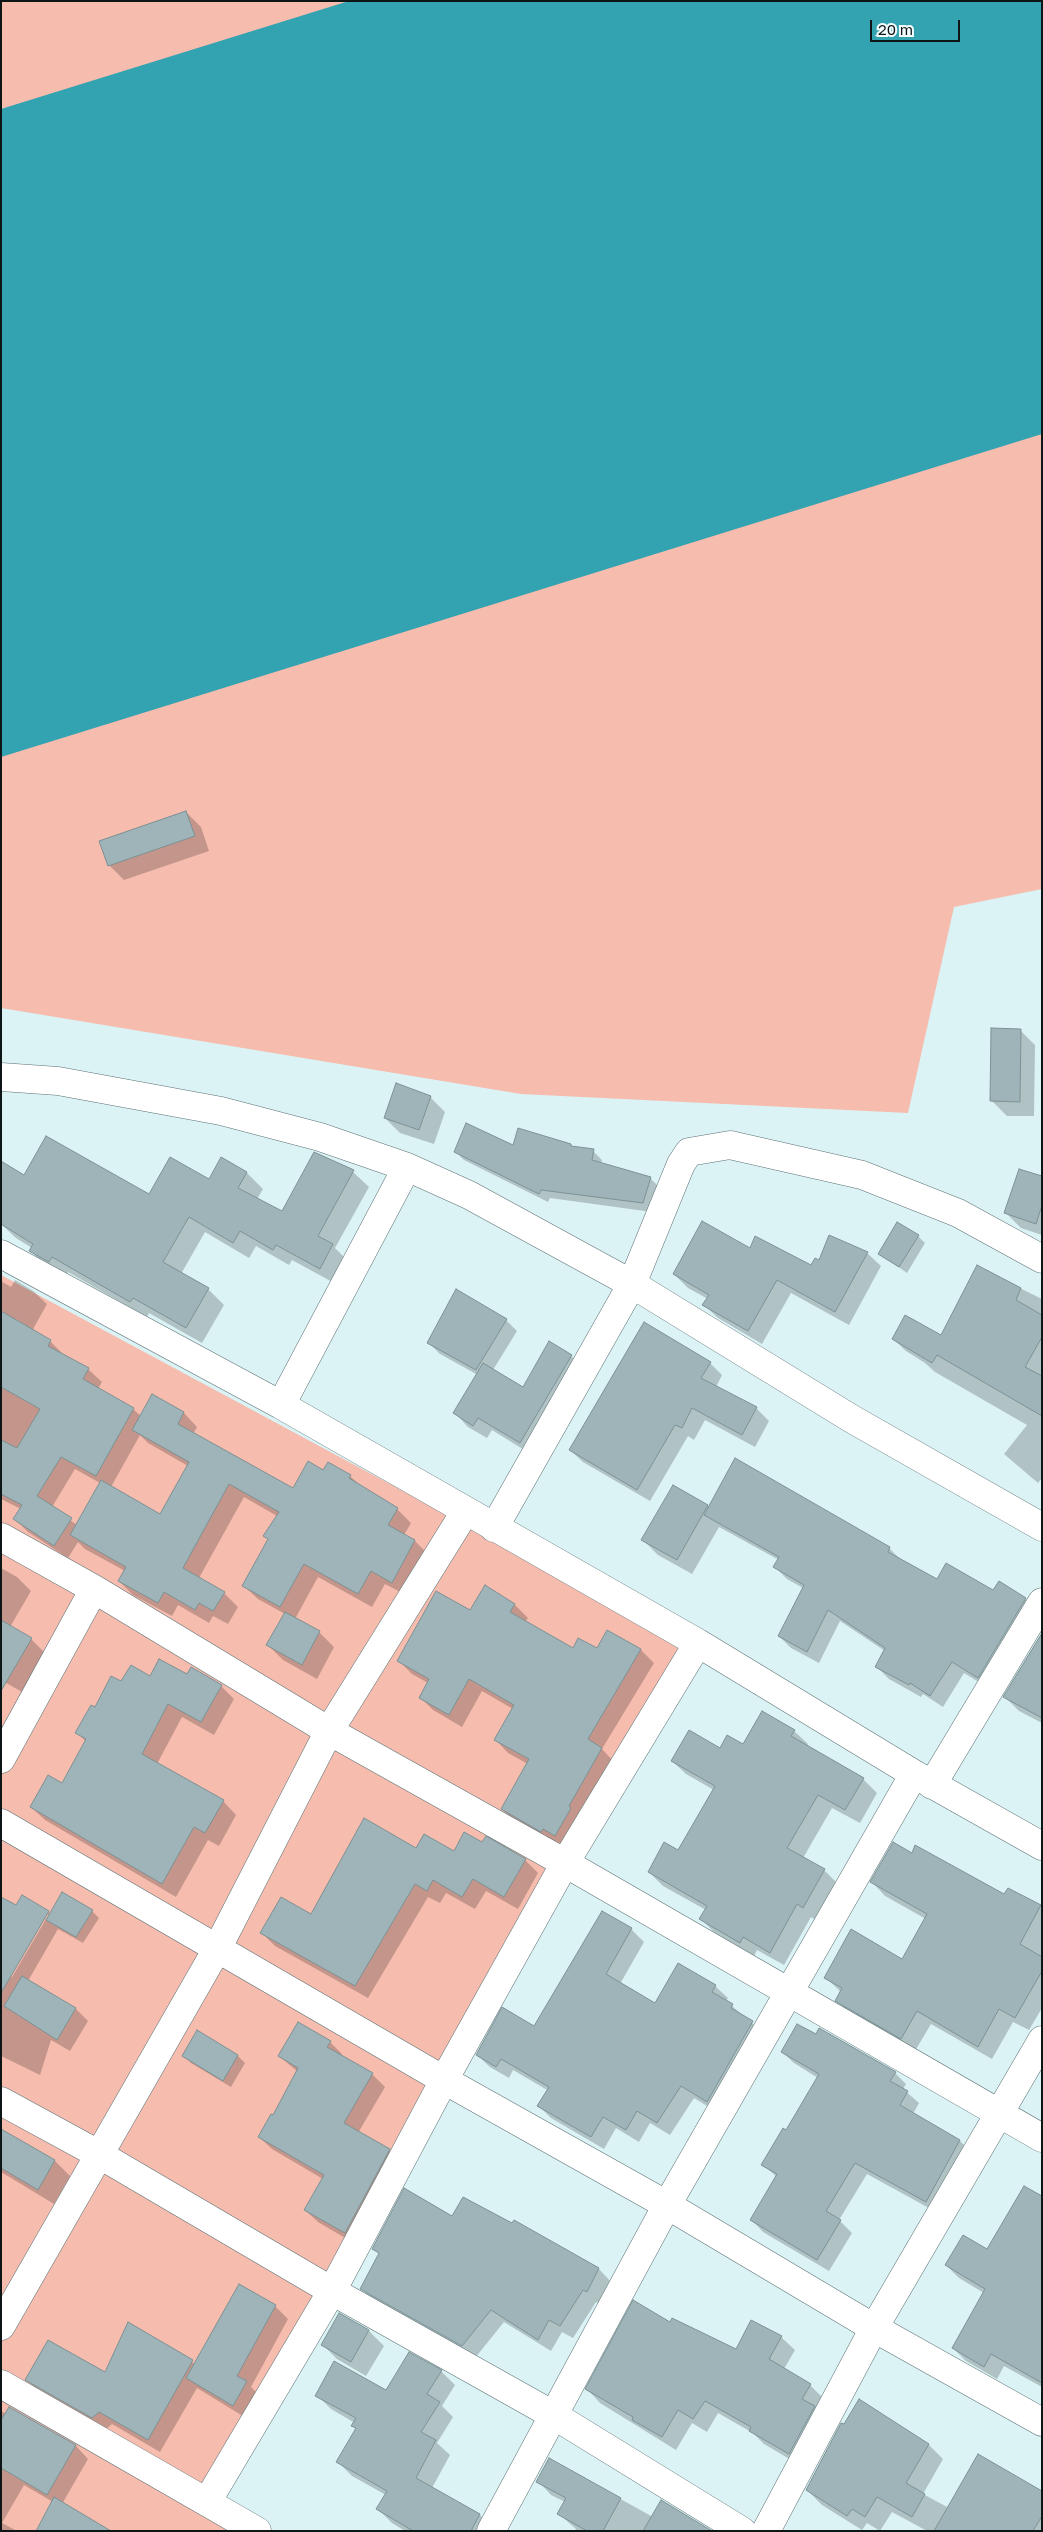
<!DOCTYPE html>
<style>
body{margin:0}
#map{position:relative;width:1043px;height:2532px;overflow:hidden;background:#dcf3f6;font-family:"Golos Text",sans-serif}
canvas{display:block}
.frame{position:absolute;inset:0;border:2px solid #0d1516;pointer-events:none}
.scale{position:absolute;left:870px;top:20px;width:90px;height:22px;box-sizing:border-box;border:2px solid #0d1516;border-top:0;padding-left:6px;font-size:15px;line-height:18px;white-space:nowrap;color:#0d1516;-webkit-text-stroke:4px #f4fdfe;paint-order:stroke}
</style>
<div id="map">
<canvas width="1043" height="2532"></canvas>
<div class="frame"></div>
<div class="scale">20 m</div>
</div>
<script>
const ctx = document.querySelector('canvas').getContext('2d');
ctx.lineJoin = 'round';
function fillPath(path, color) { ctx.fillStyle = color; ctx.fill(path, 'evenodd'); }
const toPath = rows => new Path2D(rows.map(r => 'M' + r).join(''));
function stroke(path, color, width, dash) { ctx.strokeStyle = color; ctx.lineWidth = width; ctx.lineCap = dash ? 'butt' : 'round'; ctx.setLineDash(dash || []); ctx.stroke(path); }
fillPath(toPath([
 [1,1,1042,1,1042,889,954,907,908,1113,521,1094,1,1008],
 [1,1275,686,1643,216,2503,259,2531,1,2531]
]), '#f6bcae');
fillPath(toPath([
 [349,1,1042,1,1042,434,1,757,1,109]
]), '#33a2b1');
fillPath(toPath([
 [186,812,201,827,209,851,124,880,109,865],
 [1020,1030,1035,1045,1034,1116,1007,1116,992,1101],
 [430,1097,445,1112,434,1144,400,1133,385,1118],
 [571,1145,574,1148,593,1151,602,1160,601,1164,650,1178,659,1187,652,1212,550,1198,548,1202,464,1160,455,1151],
 [222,1158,247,1173,263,1189,257,1199,282,1212,353,1172,369,1187,335,1248,348,1261,336,1284,292,1260,289,1265,256,1246,249,1258,205,1232,181,1274,208,1289,224,1305,202,1343,149,1313,147,1317,68,1272,65,1277,46,1267,31,1251,32,1248,16,1238,1,1224,149,1196,209,1180],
 [1042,1177,1042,1235,1021,1228,1006,1213],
 [918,1236,925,1243,907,1273,880,1254],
 [867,1253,881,1266,849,1325,791,1293,762,1344,718,1318,704,1305,708,1299,688,1288,674,1274,812,1266,819,1262],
 [977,1267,1042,1299,1042,1478,1038,1483,1004,1454,1027,1425,935,1372,925,1363,906,1351,893,1339,941,1337],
 [15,1280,33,1291,47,1304,32,1331,50,1341,64,1355,88,1369,102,1382,98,1389,133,1409,141,1416,153,1396,184,1413,197,1427,193,1434,293,1490,324,1472,350,1476,363,1488,397,1509,411,1523,404,1535,415,1541,428,1554,406,1595,385,1584,372,1607,318,1577,295,1619,319,1632,334,1647,317,1679,283,1660,268,1645,285,1614,258,1599,244,1586,269,1540,265,1536,277,1516,244,1497,199,1578,224,1593,238,1607,228,1624,213,1616,209,1623,178,1605,172,1616,133,1595,119,1581,125,1571,85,1549,78,1542,68,1558,28,1532,15,1519,21,1509,1,1499,1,1281,11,1287],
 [140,1435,148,1443,188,1466,161,1516,111,1487],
 [75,1469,100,1483,77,1525,52,1507],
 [506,1320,517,1331,493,1370,523,1388,571,1356,585,1370,534,1456,492,1430,487,1438,468,1427,455,1413,478,1375,440,1354,429,1343],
 [710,1363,722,1375,716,1387,756,1408,769,1421,755,1447,705,1420,694,1440,688,1436,650,1501,583,1462,570,1450],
 [707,1506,889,1548,901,1560,937,1581,1025,1599,1037,1611,990,1689,964,1673,943,1707,923,1694,921,1697,889,1679,877,1667,885,1651,840,1621,819,1663,791,1648,779,1636,803,1588,787,1579,775,1567,779,1560,719,1527,692,1574,658,1555,643,1540],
 [1,1568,17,1577,31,1591,10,1627,31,1639,45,1653,22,1692,1,1680],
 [515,1605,528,1618,525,1622,574,1650,597,1649,608,1631,641,1650,654,1663,602,1749,614,1762,569,1848,556,1841,554,1844,515,1822,502,1809,528,1764,508,1753,495,1739,513,1709,482,1691,462,1727,433,1710,420,1697,428,1683,412,1674,399,1661,471,1612],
 [1042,1635,1042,1723,1019,1711,1005,1697],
 [188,1676,221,1686,234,1699,214,1735,182,1717,157,1764,223,1801,236,1815,219,1846,208,1840,176,1897,45,1820,31,1807,63,1785,86,1742,77,1732,96,1708,122,1683,150,1678],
 [794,1731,808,1744,806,1747,863,1779,877,1793,860,1823,832,1808,803,1858,824,1870,838,1884,817,1921,811,1917,784,1965,757,1950,754,1956,714,1932,701,1919,706,1910,663,1886,649,1872,678,1851,714,1790,686,1774,672,1761,743,1746],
 [483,1844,525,1860,538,1873,518,1909,486,1891,475,1909,446,1893,440,1903,428,1897,368,1998,275,1946,262,1933,312,1916,416,1850,454,1853],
 [912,1854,1005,1896,1009,1889,1042,1907,1042,2008,1029,2030,1013,2022,992,2059,931,2024,915,2051,850,2014,837,2000,841,1992,825,1977,902,1960,926,1919,885,1896,872,1882],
 [16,1907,48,1912,51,1914,92,1911,99,1918,83,1943,58,1929,28,1981,76,2009,88,2021,70,2051,51,2040,40,2075,1,2056,1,1979],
 [46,1914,49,1914,12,1977,10,1976],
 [631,1929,644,1942,620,1984,655,2004,715,1986,728,1998,726,2001,765,2034,720,2114,694,2098,670,2135,650,2123,639,2142,616,2128,604,2149,551,2118,539,2106,549,2091,513,2070,509,2078,490,2067,477,2055,535,2028],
 [198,2032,238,2056,245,2063,231,2087,191,2063,184,2056],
 [330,2042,342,2054,341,2056,372,2074,385,2087,358,2133,389,2150,401,2163,357,2245,318,2222,305,2210,323,2179,272,2149,259,2137,273,2117,298,2072,279,2056],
 [782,2052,895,2073,906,2084,903,2089,919,2103,913,2114,960,2141,971,2152,938,2213,867,2174,839,2220,852,2233,829,2271,763,2232,752,2220,777,2177,763,2165,787,2132,818,2078,794,2063],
 [5,2133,55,2161,70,2176,54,2204,1,2172,1,2139],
 [1042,2198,1042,2387,1004,2366,997,2379,966,2361,953,2348,984,2293,959,2278,946,2265,988,2251],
 [452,2217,513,2225,514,2222,599,2269,611,2282,600,2304,596,2302,573,2338,562,2332,551,2351,504,2322,475,2358,374,2301,361,2288,380,2255,373,2249],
 [275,2306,288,2319,251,2387,259,2395,246,2418,197,2388,160,2452,112,2424,105,2430,39,2392,26,2379,106,2373,128,2324,195,2364],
 [340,2315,369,2331,384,2346,366,2376,337,2359,322,2344],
 [670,2324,736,2350,781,2337,795,2350,784,2369,810,2385,824,2399,803,2467,764,2444,753,2433,718,2413,707,2432,692,2423,676,2450,600,2403,587,2389],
 [441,2371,455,2385,442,2406,453,2417,437,2443,450,2455,432,2488,480,2515,494,2529,493,2531,405,2531,392,2523,378,2509,386,2495,352,2476,338,2462,357,2430,353,2426,355,2423,331,2409,317,2395,387,2392],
 [9,2408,76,2446,88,2459,62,2504,53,2502,24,2485,2,2523,17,2531,1,2531,1,2411,6,2414],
 [928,2444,943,2459,923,2494,949,2508,1042,2493,1042,2531,927,2531,892,2512,880,2531,867,2523,862,2530,822,2505,807,2490],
 [550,2460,653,2517,700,2531,575,2531,576,2529,559,2514,565,2502,551,2495,538,2481]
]), '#0003');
const building = toPath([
 [186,811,195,836,108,866,99,841,186,811],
 [991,1028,1021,1029,1020,1102,990,1101,991,1028],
 [396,1083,431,1096,419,1130,384,1118,396,1083],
 [466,1123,513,1145,518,1128,571,1144,571,1146,594,1149,592,1160,651,1177,643,1203,541,1190,539,1194,454,1152,466,1123],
 [46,1136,149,1194,170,1157,209,1179,221,1157,247,1172,238,1188,282,1211,314,1152,354,1170,318,1236,333,1244,320,1269,276,1245,273,1250,240,1231,233,1243,189,1217,163,1262,209,1288,186,1328,133,1298,130,1302,52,1257,49,1262,29,1251,33,1244,1,1224,1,1161,24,1175,46,1136],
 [1019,1169,1042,1176,1042,1205,1036,1224,1004,1213,1019,1169],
 [702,1221,750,1248,755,1236,811,1265,815,1258,819,1260,829,1235,868,1252,835,1312,777,1280,748,1331,702,1305,709,1295,673,1274,702,1221],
 [897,1222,919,1235,899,1267,878,1254,897,1222],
 [977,1265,1021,1288,1016,1300,1042,1315,1042,1337,1025,1367,1042,1376,1042,1416,937,1355,932,1363,892,1339,905,1315,941,1335,977,1265],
 [456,1289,507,1319,476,1370,427,1343,456,1289],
 [1,1311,51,1340,48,1346,89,1368,83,1379,134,1408,96,1476,61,1457,37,1496,72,1518,54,1546,13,1519,22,1505,1,1494,1,1440,17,1448,40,1409,1,1387,1,1311],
 [644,1322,711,1362,701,1378,757,1407,742,1435,692,1408,682,1428,675,1425,637,1490,569,1450,644,1322],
 [549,1341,572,1355,520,1443,478,1418,473,1426,453,1413,483,1363,523,1387,549,1341],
 [152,1394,184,1412,178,1424,293,1488,308,1461,323,1470,328,1462,351,1475,349,1478,398,1508,388,1525,415,1540,392,1583,371,1571,358,1594,304,1564,280,1607,242,1586,268,1539,263,1536,279,1512,229,1484,183,1568,225,1592,213,1611,199,1603,195,1610,164,1592,158,1603,118,1581,126,1567,70,1535,101,1480,160,1514,189,1462,132,1430,152,1394],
 [735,1458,890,1547,888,1552,937,1579,946,1563,993,1590,999,1581,1026,1598,978,1678,952,1662,930,1696,910,1683,909,1685,875,1667,885,1648,828,1610,807,1652,778,1636,804,1585,773,1567,779,1557,704,1515,735,1458],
 [673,1485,708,1505,677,1560,641,1540,673,1485],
 [485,1585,515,1604,510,1612,573,1648,578,1638,597,1648,607,1630,641,1649,588,1739,602,1748,569,1806,571,1808,555,1836,543,1829,541,1832,501,1809,529,1759,494,1740,514,1705,469,1679,449,1715,419,1698,429,1679,397,1661,436,1591,470,1610,485,1585],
 [285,1612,320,1631,302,1665,266,1645,285,1612],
 [1,1620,32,1638,1,1691,1,1620],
 [1042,1633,1042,1718,1003,1697,1042,1633],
 [159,1659,187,1674,191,1667,222,1685,201,1722,168,1704,142,1754,224,1800,205,1833,194,1827,162,1884,30,1807,48,1775,62,1783,86,1739,75,1733,91,1705,95,1707,111,1676,121,1681,131,1665,150,1676,159,1659],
 [762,1711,795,1730,791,1736,864,1778,845,1810,818,1795,787,1848,825,1869,803,1908,797,1904,770,1953,743,1937,740,1943,699,1919,707,1906,648,1872,664,1842,678,1850,715,1786,671,1761,689,1730,720,1748,727,1735,743,1744,762,1711],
 [364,1818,416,1848,424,1834,454,1851,464,1832,482,1842,486,1836,526,1859,504,1897,473,1879,462,1897,433,1880,427,1891,415,1884,355,1986,260,1933,281,1897,311,1914,364,1818],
 [893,1842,912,1853,915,1845,1004,1894,1008,1888,1041,1905,1020,1944,1042,1957,1042,1971,1015,2018,999,2009,978,2047,917,2011,901,2039,835,2001,842,1988,824,1978,851,1929,902,1959,927,1914,870,1882,893,1842],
 [62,1892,93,1910,76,1937,46,1920,62,1892],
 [22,1895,49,1911,1,1993,1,1897,16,1905,22,1895],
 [602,1911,632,1928,606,1974,655,2003,678,1963,716,1985,712,1992,733,2004,731,2008,753,2021,707,2102,681,2086,657,2123,637,2111,626,2130,603,2117,591,2137,537,2106,549,2087,501,2059,496,2067,476,2055,502,2007,534,2026,602,1911],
 [22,1976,76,2008,57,2040,4,2006,22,1976],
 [298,2022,331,2041,327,2047,373,2073,344,2123,390,2149,345,2233,304,2210,324,2175,258,2137,271,2114,273,2115,298,2068,278,2056,298,2022],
 [797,2024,816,2034,819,2028,896,2072,890,2081,908,2091,900,2105,960,2140,926,2202,855,2163,826,2211,841,2220,817,2260,750,2220,777,2174,761,2165,783,2128,786,2130,819,2074,781,2052,797,2024],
 [197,2030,238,2055,223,2081,182,2056,197,2030],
 [1,2129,55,2160,38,2190,1,2168,1,2129],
 [1024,2186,1042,2196,1042,2383,991,2354,984,2367,952,2348,985,2289,945,2265,963,2235,987,2249,1024,2186],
 [404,2188,452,2216,463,2197,512,2223,514,2220,599,2268,587,2292,583,2290,560,2326,549,2320,538,2340,491,2310,462,2346,360,2289,379,2253,372,2249,404,2188],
 [239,2284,276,2305,237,2376,247,2381,233,2406,186,2378,239,2284],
 [633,2300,670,2322,672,2318,736,2349,751,2320,782,2336,769,2359,811,2384,802,2399,815,2406,789,2454,749,2431,751,2427,705,2401,693,2419,678,2410,662,2437,632,2420,633,2417,585,2389,633,2300],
 [339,2313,369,2330,351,2362,321,2345,339,2313],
 [128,2322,193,2360,148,2440,99,2412,92,2418,25,2380,48,2340,105,2372,128,2322],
 [409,2352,442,2370,427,2394,440,2402,421,2432,436,2440,416,2478,480,2514,471,2531,413,2531,376,2509,387,2491,336,2462,356,2428,351,2426,356,2418,315,2396,334,2361,386,2390,409,2352],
 [859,2399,929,2444,906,2483,925,2494,912,2517,877,2497,865,2517,852,2509,847,2516,806,2490,841,2423,844,2424,859,2399],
 [9,2407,76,2445,47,2495,1,2468,1,2420,9,2407],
 [978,2454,1042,2491,1042,2516,1033,2531,934,2531,978,2454],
 [549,2458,621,2498,603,2531,587,2531,557,2514,566,2498,536,2482,549,2458],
 [54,2497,111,2531,36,2531,54,2497],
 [661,2500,712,2531,643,2531,661,2500]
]);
fillPath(building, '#9fb4b8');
stroke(building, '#7c9194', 1);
const minor = toPath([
 [1,1077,58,1081,221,1111,320,1137,407,1167,469,1195,632,1284,852,1419,1042,1527],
 [1,1254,281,1405,698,1643,914,1774,1042,1846],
 [281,1405,407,1167],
 [494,1528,632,1284,681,1164,689,1152,730,1145,862,1175,958,1213,1042,1259],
 [1,1537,94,1589,329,1731,565,1863,1042,2138],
 [1,1759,94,1589],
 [932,1785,1042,1602],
 [1,1823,444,2080,667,2205,874,2328,1042,2422],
 [1,2101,100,2155,332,2291,555,2416,742,2531],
 [1,2326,217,1949,329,1731,465,1512],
 [1,2384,257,2531],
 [207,2502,332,2291,444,2080,565,1863,698,1643],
 [491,2531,667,2205,914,1774],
 [766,2531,874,2328,1042,2040]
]);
stroke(minor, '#5c7174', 29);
stroke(minor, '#fff', 28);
</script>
